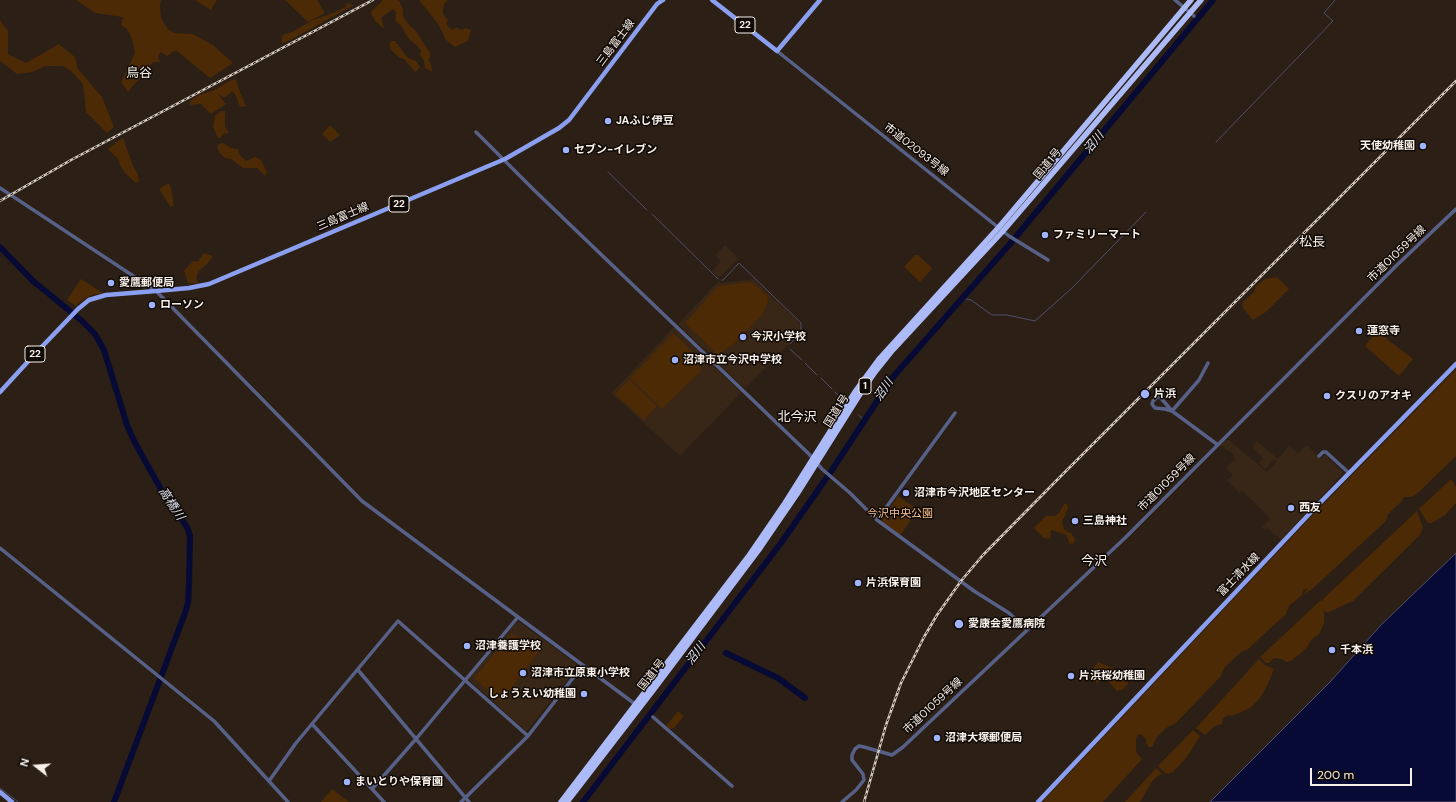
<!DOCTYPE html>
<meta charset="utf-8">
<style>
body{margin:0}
#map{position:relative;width:1456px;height:802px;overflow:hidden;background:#2c1f15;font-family:"DM Sans",sans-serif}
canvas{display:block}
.north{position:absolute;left:16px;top:746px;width:40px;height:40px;-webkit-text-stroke:3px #100a06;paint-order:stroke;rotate:287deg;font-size:11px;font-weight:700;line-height:16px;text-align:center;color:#f9f0e9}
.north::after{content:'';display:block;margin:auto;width:14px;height:18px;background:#f9f0e9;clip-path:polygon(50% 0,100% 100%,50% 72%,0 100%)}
.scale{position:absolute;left:1310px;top:768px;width:102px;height:18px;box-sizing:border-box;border:2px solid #f9f0e9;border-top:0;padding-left:5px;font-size:12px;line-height:14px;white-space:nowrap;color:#f9f0e9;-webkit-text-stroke:3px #100a06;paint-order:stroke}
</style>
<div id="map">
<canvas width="1456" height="802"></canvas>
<div class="north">N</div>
<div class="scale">200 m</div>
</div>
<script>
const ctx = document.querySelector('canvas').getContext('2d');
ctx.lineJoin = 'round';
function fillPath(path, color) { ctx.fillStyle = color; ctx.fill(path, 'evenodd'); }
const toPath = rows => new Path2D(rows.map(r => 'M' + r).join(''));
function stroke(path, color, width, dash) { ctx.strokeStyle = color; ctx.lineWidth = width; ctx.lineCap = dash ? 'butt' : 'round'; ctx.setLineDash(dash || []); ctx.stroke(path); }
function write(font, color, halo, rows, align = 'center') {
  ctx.font = font + ' "DM Sans","Noto Sans JP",sans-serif'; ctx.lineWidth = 3; ctx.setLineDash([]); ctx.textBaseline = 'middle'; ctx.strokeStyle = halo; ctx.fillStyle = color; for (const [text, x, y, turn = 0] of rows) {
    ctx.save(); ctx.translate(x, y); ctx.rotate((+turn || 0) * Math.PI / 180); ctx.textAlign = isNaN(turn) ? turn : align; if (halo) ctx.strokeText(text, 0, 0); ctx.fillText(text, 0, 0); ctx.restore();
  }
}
fillPath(toPath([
 [725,245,739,259,719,278,712,271,721,262,715,255],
 [754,279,799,323,800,330,789,344,746,388,743,387,678,324,719,281,721,283],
 [674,327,741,393,680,456,611,393],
 [1226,440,1229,440,1267,472,1277,461,1274,460,1265,469,1258,463,1263,458,1252,447,1257,441,1278,459,1289,446,1298,454,1307,445,1321,458,1325,455,1342,471,1342,474,1281,540,1268,528,1265,530,1262,527,1270,519,1269,517,1242,490,1239,493,1227,480,1233,475,1226,468,1235,459,1233,454,1220,445],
 [518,621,575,663,577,668,528,730,526,731,469,680,468,678]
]), '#382617');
fillPath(toPath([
 [76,0,161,0,160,5,161,18,168,29,174,33,193,34,213,45,233,63,210,78,177,51,174,51,167,56,161,52,158,56,160,62,153,62,128,92,121,82,135,53,132,39,127,29,121,25,123,17,95,13],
 [195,0,217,0,211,10],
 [285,0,317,0,325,13,308,22],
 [383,0,397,0,399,1,403,9,403,16,409,25,415,30,431,54,429,60,432,68,432,72,425,68,424,61,420,55,421,50,413,42,411,41,406,35,402,27,395,20,396,12,393,9,381,18,384,27,383,28,376,22,371,14,371,12],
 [419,0,448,0,444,4,443,8,443,14,448,20,446,24,452,30,457,27,461,30,466,28,471,30,468,41,455,47,446,40,438,24],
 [346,3,354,5,285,43,281,42,283,35,292,32,313,20,333,13,347,6],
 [0,20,8,31,8,54,26,63,59,44,75,57,78,69,102,97,114,127,107,133,86,112,83,84,71,71,63,66,45,66,33,72,17,74,0,61],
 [391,41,395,41,408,58,416,61,420,67,417,71,415,72,404,59,400,58,393,52,389,46],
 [236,79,240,92,246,106,240,107,236,96,232,91,226,97,223,97,218,94,226,104,211,114,201,104,190,105,190,101,199,95,213,91,229,81],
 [221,111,225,111,225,126,229,133,223,134,221,138,218,138,213,127,215,116],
 [330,125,340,135,330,142,322,134],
 [123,138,133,166,138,174,139,181,136,183,125,173,120,165,119,160,108,149,118,141],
 [223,143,231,148,238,149,240,155,246,161,255,157,261,160,267,172,265,176,257,168,243,168,231,159,225,158,219,152,217,146,219,144],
 [167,184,169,184,171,188,174,206,170,206,159,189],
 [204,253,213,256,207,264,199,271,196,278,199,284,188,283,184,271,193,261,198,262],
 [915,255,918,255,932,268,931,270,920,282,904,267],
 [1277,277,1289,289,1266,312,1253,320,1243,308,1242,303,1255,291,1255,287,1265,279],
 [81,279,103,293,92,295,84,299,76,306,67,300],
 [752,282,769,297,767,299,768,302,761,316,731,347,727,347,719,356,685,323,718,286],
 [1377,331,1413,359,1399,376,1365,346],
 [673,333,701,360,701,371,662,409,630,378],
 [1456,369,1456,456,1419,492,1411,497,1404,497,1402,501,1388,514,1386,521,1311,590,1304,594,1307,589,1304,589,1302,595,1289,606,1286,614,1248,649,1241,652,1225,667,1221,676,1176,723,1166,728,1157,737,1152,747,1149,747,1146,743,1147,740,1142,735,1138,734,1136,739,1136,752,1142,759,1103,802,1044,802,1045,799,1308,520],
 [629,379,657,406,644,420,615,394],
 [1451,479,1456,487,1456,503,1445,515,1432,523,1428,523,1419,509],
 [898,496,918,510,901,534,898,534,882,522,882,519],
 [1064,504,1067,504,1068,508,1062,522,1064,529,1068,532,1071,533,1075,539,1074,543,1070,544,1066,535,1061,533,1051,530,1050,539,1044,538,1034,528,1046,516,1055,516,1059,513],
 [1417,511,1423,528,1419,536,1353,601,1329,612,1325,612,1322,608,1324,612,1324,624,1319,634,1311,640,1308,646,1301,653,1291,661,1286,662,1282,659,1274,658,1269,663,1266,663,1260,657,1321,600,1323,601,1323,599],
 [512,633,531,648,537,642,543,646,501,702,474,678],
 [1259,659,1265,665,1274,669,1268,684,1260,698,1251,707,1246,710,1234,715,1226,716,1223,719,1222,724,1215,726,1205,735,1202,733,1196,728],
 [1098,662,1115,669,1129,682,1127,685,1122,690,1117,691,1107,680,1103,679,1098,683,1091,681,1087,674,1092,671],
 [678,711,684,716,674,728,670,729,666,726],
 [1193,730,1200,736,1187,757,1173,772,1168,774,1164,772,1158,766],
 [1156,768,1162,774,1155,778,1151,783,1140,802,1125,802],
 [332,789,349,802,321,802]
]), '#4b2a05');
const water = toPath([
 [1456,553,1456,802,1210,802,1330,682,1381,625,1456,553]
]);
fillPath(water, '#080a36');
stroke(water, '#504f6c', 1);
stroke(toPath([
 [1216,142,1333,21,1324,13,1335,0],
 [608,172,647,210],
 [652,214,718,279],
 [722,280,723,280,739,263,801,323,801,331,790,344],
 [962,298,971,300,992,315,1007,315,1035,321,1072,288,1146,212],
 [790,349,802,360],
 [805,363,817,375],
 [821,378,832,389],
 [835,392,840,397],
 [859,415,864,421],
 [0,788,18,802]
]), '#504f6c', 1);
stroke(toPath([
 [0,247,33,281,82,321,95,334,104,350,127,425,134,441,163,493,181,518,188,529,190,536,189,585,188,603,185,613,114,802],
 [726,653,778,678,805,698],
 [583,802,781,543,832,470,893,377,1009,245,1213,0]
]), '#080a36', 6);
stroke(toPath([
 [1175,0,1194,16],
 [777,51,1009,236,1048,260],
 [476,132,535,191,809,454,822,469,850,493,877,520,974,591,1009,613,1027,630],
 [0,188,156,291,362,501,635,704],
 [1172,411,1165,409,1155,408,1152,404,1153,401,1157,397,1160,397,1172,411,1218,445],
 [1172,411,1199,380,1208,363],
 [1319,456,1323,452,1326,452,1349,473],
 [877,520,955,413],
 [0,548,214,721,288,802],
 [358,670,469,802],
 [653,717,732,786],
 [312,724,384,802],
 [269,781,296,743,398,621,528,736],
 [372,789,416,739,518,617],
 [461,802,528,736,583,665],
 [842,802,856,790,864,780,863,774,852,760,852,755,855,749,859,746,864,747,892,755,903,747,1126,537,1397,265,1456,209]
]), '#576188', 3.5);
stroke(toPath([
 [712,0,777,51,820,0],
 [0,392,34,355,78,309,89,300,106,295,156,291,189,288,209,284,505,159,559,128,569,120,657,4,663,0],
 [0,792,12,802],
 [1038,802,1312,511,1456,364]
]), '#8b9ff1', 4.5);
stroke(toPath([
 [561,802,748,557,785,503,855,392,880,358,999,227,1191,0],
 [567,802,654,689,760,548,797,494,860,394,875,372,891,352,1003,231,1201,0]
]), '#acbbf7', 5.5);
const rail = toPath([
 [0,201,71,160,373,0],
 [864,802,886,725,901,683,924,637,937,615,961,581,983,555,1057,480,1456,81]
]);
stroke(rail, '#d4cbc3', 2.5);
stroke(rail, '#100a06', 1, [3]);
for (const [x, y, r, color] of [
 [608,121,4,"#a0b3fd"],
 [1423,146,4,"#a0b3fd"],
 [566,150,4,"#a0b3fd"],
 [1045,235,4,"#a0b3fd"],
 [111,283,4,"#a0b3fd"],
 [152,305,4,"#a0b3fd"],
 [1359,331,4,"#a0b3fd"],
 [743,337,4,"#a0b3fd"],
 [675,360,4,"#a0b3fd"],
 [1145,394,5,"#a0b3fd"],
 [1327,396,4,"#a0b3fd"],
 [906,493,4,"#a0b3fd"],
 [1291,508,4,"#a0b3fd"],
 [1075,521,4,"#a0b3fd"],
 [858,583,4,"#a0b3fd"],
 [959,624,5,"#a0b3fd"],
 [467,646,4,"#a0b3fd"],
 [1332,650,4,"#a0b3fd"],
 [523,673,4,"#a0b3fd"],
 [1071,676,4,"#a0b3fd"],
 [584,694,4,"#a0b3fd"],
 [937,738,4,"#a0b3fd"],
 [347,782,4,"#a0b3fd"]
]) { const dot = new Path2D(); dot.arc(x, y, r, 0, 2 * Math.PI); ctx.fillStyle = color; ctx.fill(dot); stroke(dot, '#100a06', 1.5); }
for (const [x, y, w] of [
 [745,25,20],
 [399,204,20],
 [35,354,20],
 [865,386,12]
]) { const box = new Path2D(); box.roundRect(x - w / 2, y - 8, w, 16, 3); ctx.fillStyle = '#100a06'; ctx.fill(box); stroke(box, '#f9f0e9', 1); }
write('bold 10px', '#f9f0e9', null, [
 ["22",745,25],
 ["22",399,204],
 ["22",35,354],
 ["1",865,386]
]);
write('11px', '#f9f0e9', '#100a06', [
 ["三島富士線",616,43,-53],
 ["市道02093号線",916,150,38],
 ["国道1号",1048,164,-50],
 ["三島富士線",343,217,-23],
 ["市道01059号線",1397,254,-44],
 ["国道1号",837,411,-58],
 ["市道01059号線",1167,483,-45],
 ["富士清水線",1239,575,-46],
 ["国道1号",652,675,-52],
 ["市道01059号線",933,706,-43]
]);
write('bold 11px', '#f9f0e9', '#100a06', [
 ["JAふじ伊豆",616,121],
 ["天使幼稚園",1415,146,"right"],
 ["セブン-イレブン",574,150],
 ["ファミリーマート",1053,235],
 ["愛鷹郵便局",119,283],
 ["ローソン",160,305],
 ["蓮窓寺",1367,331],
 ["今沢小学校",751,337],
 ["沼津市立今沢中学校",683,360],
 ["片浜",1154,394],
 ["クスリのアオキ",1335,396],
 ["沼津市今沢地区センター",914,493],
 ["西友",1299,508],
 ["三島神社",1083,521],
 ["片浜保育園",866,583],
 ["愛康会愛鷹病院",968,624],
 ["沼津養護学校",475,646],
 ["千本浜",1340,650],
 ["沼津市立原東小学校",531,673],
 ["片浜桜幼稚園",1079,676],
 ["しょうえい幼稚園",576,694,"right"],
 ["沼津大塚郵便局",945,738],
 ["まいとりや保育園",355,782]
], 'left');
write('11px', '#f8c08f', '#100a06', [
 ["今沢中央公園",900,514]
]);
write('italic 12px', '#dee3f3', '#100a06', [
 ["沼川",1094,143,-50],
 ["沼川",884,390,-55],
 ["高橋川",171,504,57],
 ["沼川",696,654,-53]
]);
write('13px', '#f9f0e9', '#100a06', [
 ["鳥谷",139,74],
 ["松長",1312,243],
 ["北今沢",797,418],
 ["今沢",1094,562]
]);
</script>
